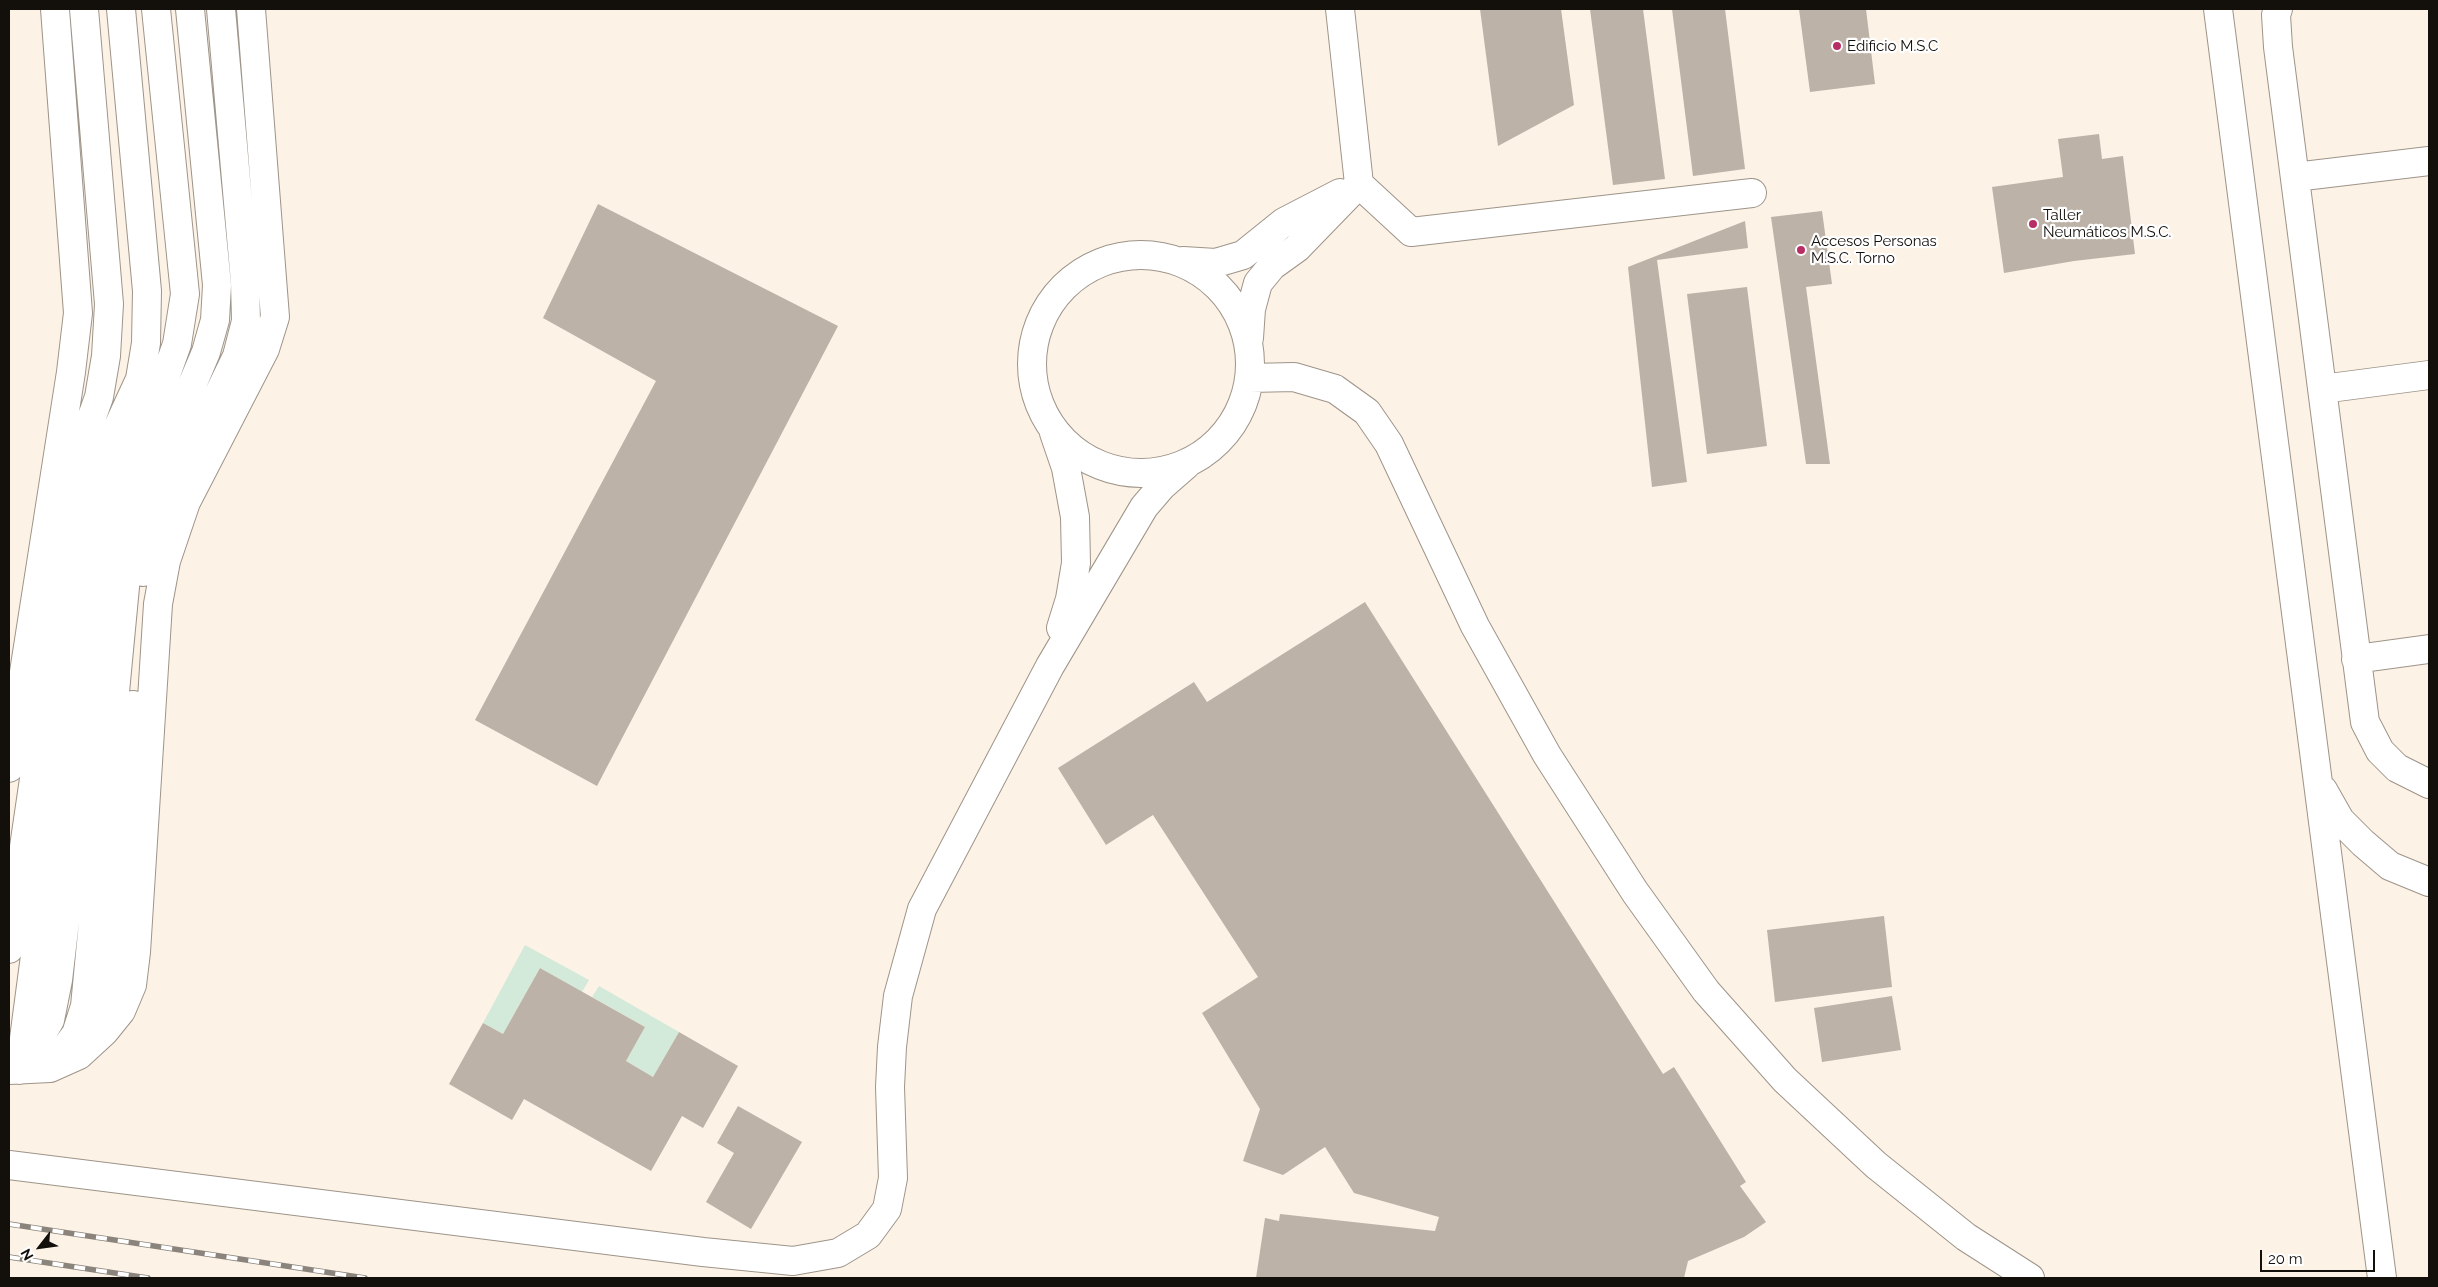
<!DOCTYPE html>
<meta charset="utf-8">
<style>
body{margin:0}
#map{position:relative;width:2438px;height:1287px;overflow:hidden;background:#fcf2e6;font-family:Raleway,sans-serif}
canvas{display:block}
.frame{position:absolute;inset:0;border:10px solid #13100c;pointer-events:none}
.north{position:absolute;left:15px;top:1222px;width:50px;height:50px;-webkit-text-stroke:4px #fff;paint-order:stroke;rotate:240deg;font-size:14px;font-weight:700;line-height:20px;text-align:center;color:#13100c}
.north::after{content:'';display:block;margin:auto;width:18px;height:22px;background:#13100c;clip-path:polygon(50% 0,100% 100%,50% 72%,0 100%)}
.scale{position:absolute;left:2260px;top:1250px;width:115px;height:22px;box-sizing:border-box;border:2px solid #13100c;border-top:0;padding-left:6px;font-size:15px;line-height:18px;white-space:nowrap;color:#13100c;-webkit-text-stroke:4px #fff;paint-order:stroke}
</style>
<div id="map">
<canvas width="2438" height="1287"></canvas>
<div class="frame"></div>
<div class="north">N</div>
<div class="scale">20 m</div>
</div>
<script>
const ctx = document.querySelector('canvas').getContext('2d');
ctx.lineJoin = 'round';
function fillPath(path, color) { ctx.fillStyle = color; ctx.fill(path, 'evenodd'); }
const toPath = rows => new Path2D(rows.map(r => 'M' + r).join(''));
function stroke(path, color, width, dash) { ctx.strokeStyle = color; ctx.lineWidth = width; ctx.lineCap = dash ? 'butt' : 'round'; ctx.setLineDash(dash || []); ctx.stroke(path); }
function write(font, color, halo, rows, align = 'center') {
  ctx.font = font + ' Raleway,sans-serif'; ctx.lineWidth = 4.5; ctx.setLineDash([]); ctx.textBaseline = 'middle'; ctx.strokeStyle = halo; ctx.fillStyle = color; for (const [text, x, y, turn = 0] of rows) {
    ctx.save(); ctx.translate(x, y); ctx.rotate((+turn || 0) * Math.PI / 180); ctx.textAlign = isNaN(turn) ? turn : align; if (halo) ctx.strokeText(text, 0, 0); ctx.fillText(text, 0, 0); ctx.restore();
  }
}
fillPath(toPath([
 [525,945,589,980,582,992,540,968,503,1034,483,1023],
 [599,986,679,1032,653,1077,626,1061,645,1027,592,997]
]), '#d3eadb');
fillPath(toPath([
 [1480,9,1561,9,1574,105,1498,146],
 [1590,9,1643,9,1665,179,1613,185],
 [1672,9,1725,9,1745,169,1693,176],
 [1799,9,1866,9,1875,84,1810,92],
 [2099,134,2102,159,2123,156,2135,254,2074,261,2004,273,1992,187,2063,177,2058,139],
 [598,204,838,326,597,786,475,720,656,381,543,318],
 [1822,211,1832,284,1806,287,1830,464,1806,464,1771,217],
 [1745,221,1748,248,1657,260,1687,482,1652,487,1628,267],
 [1747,287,1767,446,1707,454,1687,294],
 [1365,602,1663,1074,1674,1067,1746,1182,1740,1186,1766,1222,1744,1237,1688,1261,1684,1278,1256,1278,1265,1218,1279,1221,1280,1214,1435,1231,1439,1217,1354,1193,1325,1147,1283,1175,1243,1161,1260,1109,1202,1013,1258,977,1153,815,1106,845,1058,768,1194,682,1207,702],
 [1884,916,1892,987,1775,1002,1767,930],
 [540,968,645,1027,626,1061,653,1077,679,1032,738,1066,703,1128,682,1116,651,1171,524,1099,512,1120,449,1084,483,1023,503,1034],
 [1892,996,1901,1050,1822,1062,1814,1008],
 [738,1106,802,1142,751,1229,706,1202,734,1153,717,1143]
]), '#bcb2a7');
const minor = toPath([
 [1340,9,1359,184,1411,232,1752,193],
 [2218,9,2382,1278],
 [2278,9,2276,15,2278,47,2365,722,2380,751,2397,768,2429,784],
 [2295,177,2429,161],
 '1032 364a109 109 0 1 1 218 0a109 109 0 1 1-218 0Z',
 [1183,261,1216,263,1243,255,1284,222,1340,193],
 [1249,338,1251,309,1258,283,1272,266,1297,248,1359,184],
 [1250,378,1294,377,1335,389,1367,412,1389,444,1475,626,1547,755,1635,892,1706,991,1785,1080,1876,1165,1966,1237,2030,1278],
 [2322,389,2429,375],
 [1054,433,1066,468,1075,517,1076,563,1070,599,1061,628],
 [143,572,155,525,237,356,246,321,245,282,221,9],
 [2356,659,2429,649],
 [9,768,71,372,78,313,55,9],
 [2323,790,2340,820,2363,843,2390,866,2429,882],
 [9,949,84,439,99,397,106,356,109,304,84,9],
 [102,1020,108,1002,113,971,133,705],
 [57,1059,76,1034,85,1006,127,566,135,520,206,352,215,320,217,285,190,9],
 [21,1061,90,543,104,457,140,379,146,343,147,291,121,9],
 [9,1070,50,1068,79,1055,104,1032,121,1011,132,985,136,952,158,604,166,561,186,502,265,349,275,317,251,9],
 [20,1070,50,1020,58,980,105,583,125,472,157,400,177,344,185,294,156,9],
 [9,1165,703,1252,793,1261,838,1253,868,1235,887,1209,893,1178,890,1087,892,1047,898,996,922,909,1050,666,1144,507,1162,486,1186,465]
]);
stroke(minor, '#9e9489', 30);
stroke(minor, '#fff', 28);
const rail = toPath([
 [9,1224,365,1278],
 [9,1257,148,1278]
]);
stroke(rail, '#8a847c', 5.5);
stroke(rail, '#fff', 4, [11]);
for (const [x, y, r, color] of [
 [1837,46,5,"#b92d65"],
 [2033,224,5,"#b92d65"],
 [1801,250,5,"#b92d65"]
]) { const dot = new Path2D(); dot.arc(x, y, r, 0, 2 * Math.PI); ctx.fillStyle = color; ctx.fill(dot); stroke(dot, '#fff', 2); }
write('15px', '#13100c', '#fff', [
 ["Edificio M.S.C",1847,46],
 ["Taller",2043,215],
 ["Neumáticos M.S.C.",2043,232],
 ["Accesos Personas",1811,241],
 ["M.S.C. Torno",1811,258]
], 'left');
</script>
